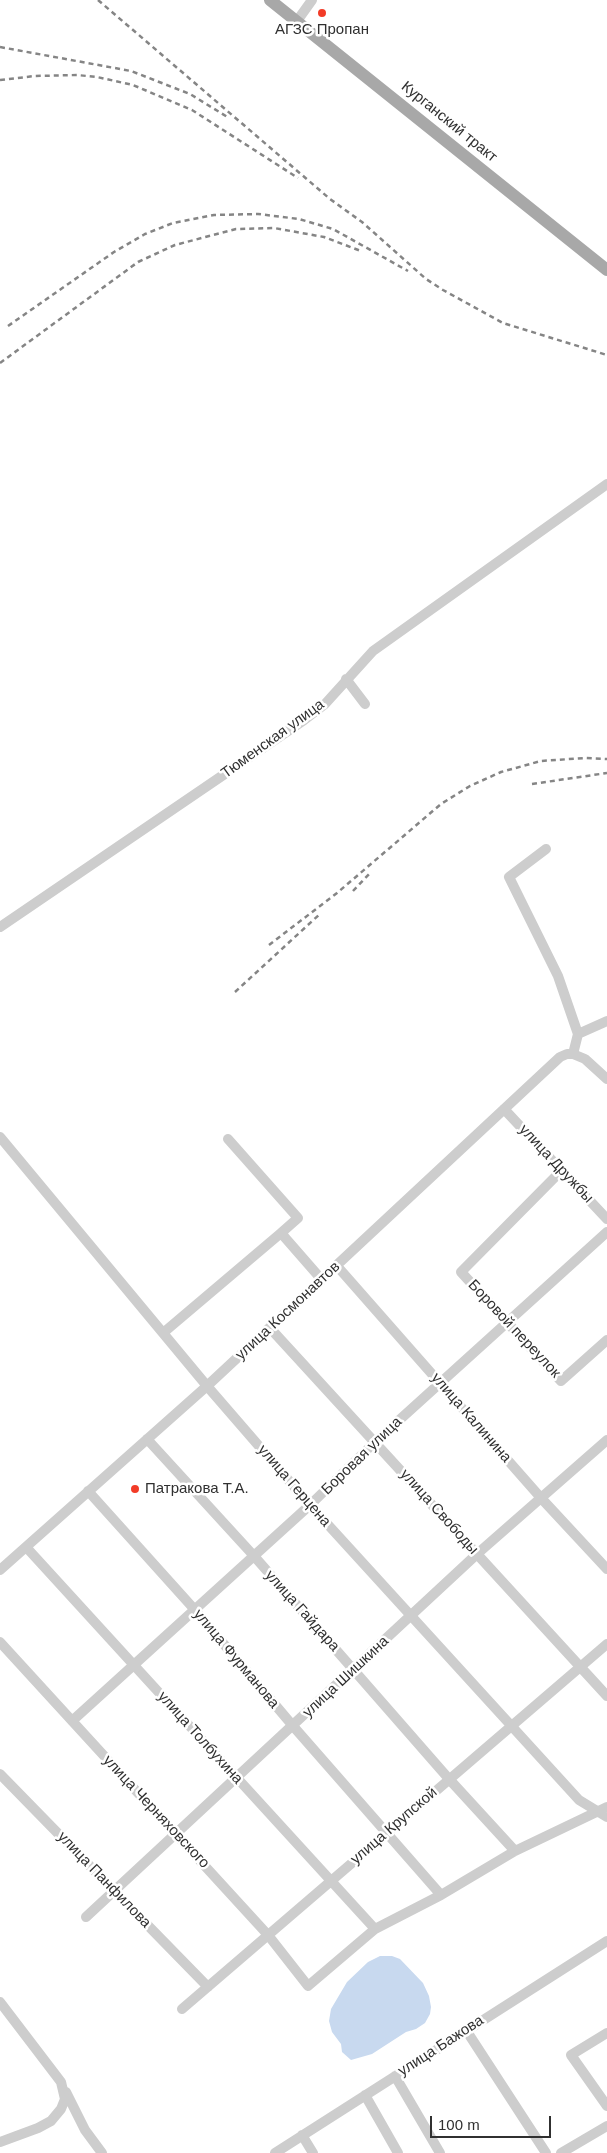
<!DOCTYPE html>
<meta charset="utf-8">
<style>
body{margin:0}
#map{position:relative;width:607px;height:2153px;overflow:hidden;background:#fff;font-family:Helvetica,sans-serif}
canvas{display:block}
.scale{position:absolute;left:430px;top:2116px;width:121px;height:22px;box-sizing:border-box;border:2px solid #303030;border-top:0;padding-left:6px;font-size:15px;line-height:18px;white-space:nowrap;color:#303030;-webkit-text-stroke:4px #fff;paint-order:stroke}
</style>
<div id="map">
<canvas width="607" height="2153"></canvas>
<div class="scale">100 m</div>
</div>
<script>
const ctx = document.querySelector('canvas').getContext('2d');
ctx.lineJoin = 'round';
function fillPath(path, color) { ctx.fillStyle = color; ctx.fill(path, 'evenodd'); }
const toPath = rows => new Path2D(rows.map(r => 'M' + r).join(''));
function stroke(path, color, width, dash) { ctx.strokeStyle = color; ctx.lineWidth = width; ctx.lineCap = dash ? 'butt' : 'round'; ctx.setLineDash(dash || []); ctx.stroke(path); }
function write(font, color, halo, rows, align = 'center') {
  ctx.font = font + ' Helvetica,sans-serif'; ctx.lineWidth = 5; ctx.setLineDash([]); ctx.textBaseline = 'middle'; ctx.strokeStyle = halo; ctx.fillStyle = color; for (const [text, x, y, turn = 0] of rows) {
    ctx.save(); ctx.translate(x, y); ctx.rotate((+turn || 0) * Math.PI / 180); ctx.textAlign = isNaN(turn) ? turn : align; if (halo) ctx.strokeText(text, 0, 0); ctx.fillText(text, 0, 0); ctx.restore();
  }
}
fillPath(toPath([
 [380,1956,392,1956,400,1959,423,1983,429,1996,431,2007,430,2014,425,2023,416,2029,406,2032,372,2054,351,2060,342,2052,341,2044,332,2032,329,2021,331,2009,347,1982,368,1962]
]), '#c8d9ef');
stroke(toPath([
 [297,21,312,0],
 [346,679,365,704],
 [546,849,509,877,558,976,578,1034],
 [0,927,304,720,325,704,373,651,607,484],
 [573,1054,578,1034,607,1021],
 [504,1109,607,1219],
 [0,1137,207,1386,310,1505,579,1800,607,1817],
 [228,1139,298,1218,281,1233],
 [562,1170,461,1272,561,1381,607,1340],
 [337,1266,541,1498,607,1569],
 [270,1328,607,1696],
 [163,1333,281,1233,322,1280],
 [147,1439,254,1556,449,1779,515,1851],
 [88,1491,195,1610,293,1726,441,1895],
 [26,1547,375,1929],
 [0,1570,207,1386,560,1057,567,1054,573,1054,585,1059,607,1079],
 [0,1642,268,1935,308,1986,375,1929,441,1895,515,1851,607,1807],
 [72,1721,310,1505,375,1442,607,1232],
 [0,1774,208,1987],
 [86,1917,477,1554,607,1440],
 [0,2002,61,2082,65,2099,61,2109,51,2121,38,2128,0,2142],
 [182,2009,607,1644],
 [466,2030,546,2153],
 [607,2033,571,2055,607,2106],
 [395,2076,440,2153],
 [66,2092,85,2130,102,2153],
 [365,2095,398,2153],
 [302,2135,313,2153],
 [275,2153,607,1941],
 [561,2153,607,2126]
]), '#cdcdcd', 10);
stroke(toPath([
 [270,0,607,270]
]), '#a8a8a8', 12);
stroke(toPath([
 [98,0,330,199,362,222,426,279,443,290,503,323,607,355],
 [0,47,131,71,190,94,229,118],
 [0,80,35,76,77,75,97,77,133,85,192,110,298,178],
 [8,326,114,252,145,234,173,223,214,215,258,214,299,219,333,229,408,271],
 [0,363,138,262,175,245,236,229,274,228,324,237,361,251],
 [532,784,607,773],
 [353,891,371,872],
 [269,945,337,893,441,804,470,786,501,772,541,761,585,758,607,759],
 [235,992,321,913]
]), '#858585', 2.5, [5, 4]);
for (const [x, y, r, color] of [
 [322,13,5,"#f23b27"],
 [135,1489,5,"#f23b27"]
]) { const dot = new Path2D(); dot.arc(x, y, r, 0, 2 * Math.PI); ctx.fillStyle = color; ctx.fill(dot); stroke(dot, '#fff', 2); }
write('15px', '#303030', '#fff', [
 ["АГЗС Пропан",322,30],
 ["Патракова Т.А.",145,1489,"left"]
]);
write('15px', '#303030', '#fff', [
 ["Курганский тракт",449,122,39],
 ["Тюменская улица",273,739,-36],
 ["улица Дружбы",556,1164,47],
 ["улица Космонавтов",288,1311,-43],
 ["Боровой переулок",514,1329,47],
 ["улица Калинина",471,1418,49],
 ["Боровая улица",362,1456,-44],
 ["улица Герцена",294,1486,49],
 ["улица Свободы",439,1512,48],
 ["улица Гайдара",302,1611,48],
 ["улица Фурманова",236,1659,50],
 ["улица Шишкина",346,1677,-43],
 ["улица Толбухина",200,1738,48],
 ["улица Черняховского",156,1812,47],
 ["улица Крупской",394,1826,-41],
 ["улица Панфилова",104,1880,46],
 ["улица Бажова",441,2046,-33]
]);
</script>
